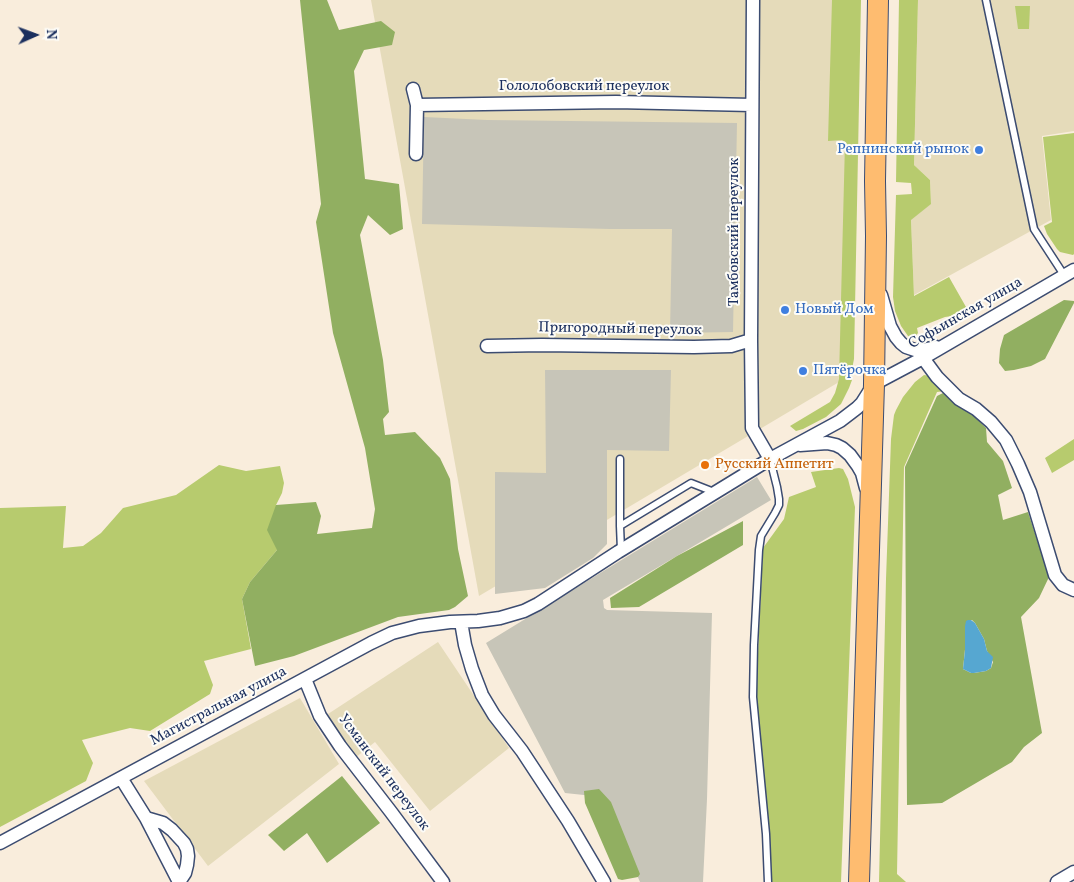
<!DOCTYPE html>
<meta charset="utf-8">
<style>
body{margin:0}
#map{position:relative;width:1074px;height:882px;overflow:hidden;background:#f9eddc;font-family:Vollkorn,serif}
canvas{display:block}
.north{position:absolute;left:10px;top:10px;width:50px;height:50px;-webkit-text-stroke:4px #fdfcf7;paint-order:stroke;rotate:88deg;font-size:14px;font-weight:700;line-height:20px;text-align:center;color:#1b2f5e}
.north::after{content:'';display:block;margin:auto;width:18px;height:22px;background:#1b2f5e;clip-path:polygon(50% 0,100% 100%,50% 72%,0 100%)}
</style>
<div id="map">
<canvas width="1074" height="882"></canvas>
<div class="north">N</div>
</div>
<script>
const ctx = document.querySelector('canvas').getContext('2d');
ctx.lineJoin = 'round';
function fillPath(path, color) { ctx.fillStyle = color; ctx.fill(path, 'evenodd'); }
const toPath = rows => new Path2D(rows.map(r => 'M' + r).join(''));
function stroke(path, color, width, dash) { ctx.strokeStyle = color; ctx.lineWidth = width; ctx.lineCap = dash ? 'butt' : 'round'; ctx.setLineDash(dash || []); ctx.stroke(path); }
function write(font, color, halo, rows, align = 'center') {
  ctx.font = font + ' Vollkorn,serif'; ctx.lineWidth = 4; ctx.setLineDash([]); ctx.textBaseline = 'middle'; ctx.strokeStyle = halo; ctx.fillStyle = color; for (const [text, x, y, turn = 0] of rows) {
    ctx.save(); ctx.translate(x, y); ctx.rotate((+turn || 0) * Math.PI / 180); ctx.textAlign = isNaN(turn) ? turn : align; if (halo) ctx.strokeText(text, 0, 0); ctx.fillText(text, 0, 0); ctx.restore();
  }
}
fillPath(toPath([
 [371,0,857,0,839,382,479,596],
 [918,0,1074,0,1074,131,1042,136,1051,220,914,295,911,219,931,203,930,180,914,165],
 [438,642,509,748,430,811,375,742,355,758,346,747,328,714],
 [300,698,339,764,208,866,144,781]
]), '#e5dbba');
fillPath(toPath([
 [424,117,487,120,737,123,733,332,670,333,672,229,610,229,422,224],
 [545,370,671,370,669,451,607,450,607,544,593,558,545,588,495,594,495,472,546,473],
 [757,477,771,500,603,600,604,608,607,610,712,613,707,799,703,882,640,882,603,797,565,793,486,643]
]), '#c7c5b8');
fillPath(toPath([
 [832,0,861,0,854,359,853,364,852,380,849,388,841,404,826,417,803,429,796,431,790,426,830,402,835,393,839,379,845,142,842,140,828,141],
 [899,0,918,0,914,165,930,180,931,204,911,220,914,296,949,277,970,314,960,319,952,316,945,317,917,328,918,333,914,338,911,338,908,336,901,326,895,311,893,297,896,195,912,194,911,183,896,182],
 [1015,6,1030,6,1029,29,1018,29],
 [1074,133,1074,254,1073,255,1060,252,1057,249,1047,234,1044,226,1052,222,1043,137],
 [924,375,930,376,946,391,937,392,904,467,897,874,906,882,879,882,886,579,891,439,894,415,896,410,903,397,915,382],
 [1074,439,1074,460,1052,473,1045,458],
 [219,465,246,471,280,466,284,483,282,493,276,505,277,550,250,582,242,599,251,649,204,661,213,685,210,694,150,731,130,728,82,740,93,763,86,781,0,827,0,508,66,506,63,548,83,546,101,533,123,508,176,495],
 [839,468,843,469,848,479,855,507,841,882,768,882,756,696,763,548,784,519,789,497,816,487,811,472]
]), '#b7cb6e');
fillPath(toPath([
 [300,0,327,0,339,30,381,21,395,32,392,45,364,50,354,71,365,179,399,184,403,229,390,235,368,215,360,235,383,360,389,412,383,419,385,435,415,432,440,458,450,479,458,549,468,596,455,607,449,610,398,617,294,656,255,666,242,599,250,582,277,550,267,530,276,505,316,502,321,516,317,534,372,528,375,509,365,448,333,333,316,222,321,204],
 [1064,300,1074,301,1074,303,1045,359,1031,366,1014,370,1005,371,999,363,1000,349,1004,335],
 [943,393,967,409,986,428,987,442,1003,461,1012,488,998,495,1003,520,1028,512,1049,577,1039,598,1021,617,1042,733,1024,747,1012,762,942,803,907,805,905,467,937,396],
 [968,620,972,620,975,623,984,639,987,651,993,662,991,668,986,671,974,673,971,673,963,669],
 [743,521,743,545,639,607,611,608,610,598,677,556],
 [342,776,380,823,327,863,307,833,284,851,268,835],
 [599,789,611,802,640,874,638,877,622,880,618,879,585,803,584,791]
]), '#91af61');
fillPath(toPath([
 [968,620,971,620,975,623,984,639,987,651,993,657,991,668,986,671,974,673,971,673,963,669,965,650,965,626,966,621]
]), '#56a7d1');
const service = toPath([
 [986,0,1034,229,1064,275],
 [620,459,620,526],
 [621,550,620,526,691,483,714,492],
 [768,882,766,834,753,697,754,645,759,550,761,536,775,513,779,505,779,499,777,487,770,459]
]);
const minor = toPath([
 [753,0,751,340,752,428,770,459],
 [413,89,417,105,416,154],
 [417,105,616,102,752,105],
 [881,295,890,326,896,337,901,343,906,347,915,350,922,350,936,347],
 [487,346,542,345,694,347,731,346,751,340],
 [923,358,937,377,959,399,976,409,991,422,1006,440,1018,464,1030,492,1055,575,1063,585,1074,590],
 [800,445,827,443,836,445,842,448,850,455,858,466,862,473,866,488],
 [461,622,465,645,472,669,482,695,494,715,522,751,568,821,604,882],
 [305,679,320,716,340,746,391,812,443,882],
 [121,778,146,818,163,823,172,830,184,843,187,849,188,856,187,865,185,873,179,882],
 [146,818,179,882],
 [0,843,371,643,392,633,419,626,450,622,478,621,500,618,524,611,538,604,618,552,770,459,840,421,857,408,862,403,874,384,923,358,1074,270],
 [1057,882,1074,872]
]);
const trunk = toPath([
 [859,882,874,384,876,236,875,181,878,0]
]);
stroke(service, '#3c4c71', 9);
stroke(minor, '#3c4c71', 15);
stroke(trunk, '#3c4c71', 22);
stroke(service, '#fff', 6);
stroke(minor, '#fff', 12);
stroke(trunk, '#febc70', 20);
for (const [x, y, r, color] of [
 [979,150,5,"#3f7fe0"],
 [785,310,5,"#3f7fe0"],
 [803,371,5,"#3f7fe0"],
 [705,465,5,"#e8710a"]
]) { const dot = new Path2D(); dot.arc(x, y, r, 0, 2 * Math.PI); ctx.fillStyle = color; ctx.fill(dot); stroke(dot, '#fdfcf7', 2); }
write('15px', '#1b2f5e', '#fdfcf7', [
 ["Гололобовский переулок",584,87],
 ["Тамбовский переулок",735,232,-90],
 ["Софьинская улица",966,314,-30],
 ["Пригородный переулок",620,330,1],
 ["Магистральная улица",219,707,-28],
 ["Усманский переулок",383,773,53]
]);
write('15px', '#366cbe', '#fdfcf7', [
 ["Репнинский рынок",969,150,"right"],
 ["Новый Дом",795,310],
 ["Пятёрочка",813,371]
], 'left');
write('15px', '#c56008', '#fdfcf7', [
 ["Русский Аппетит",715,465]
], 'left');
</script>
